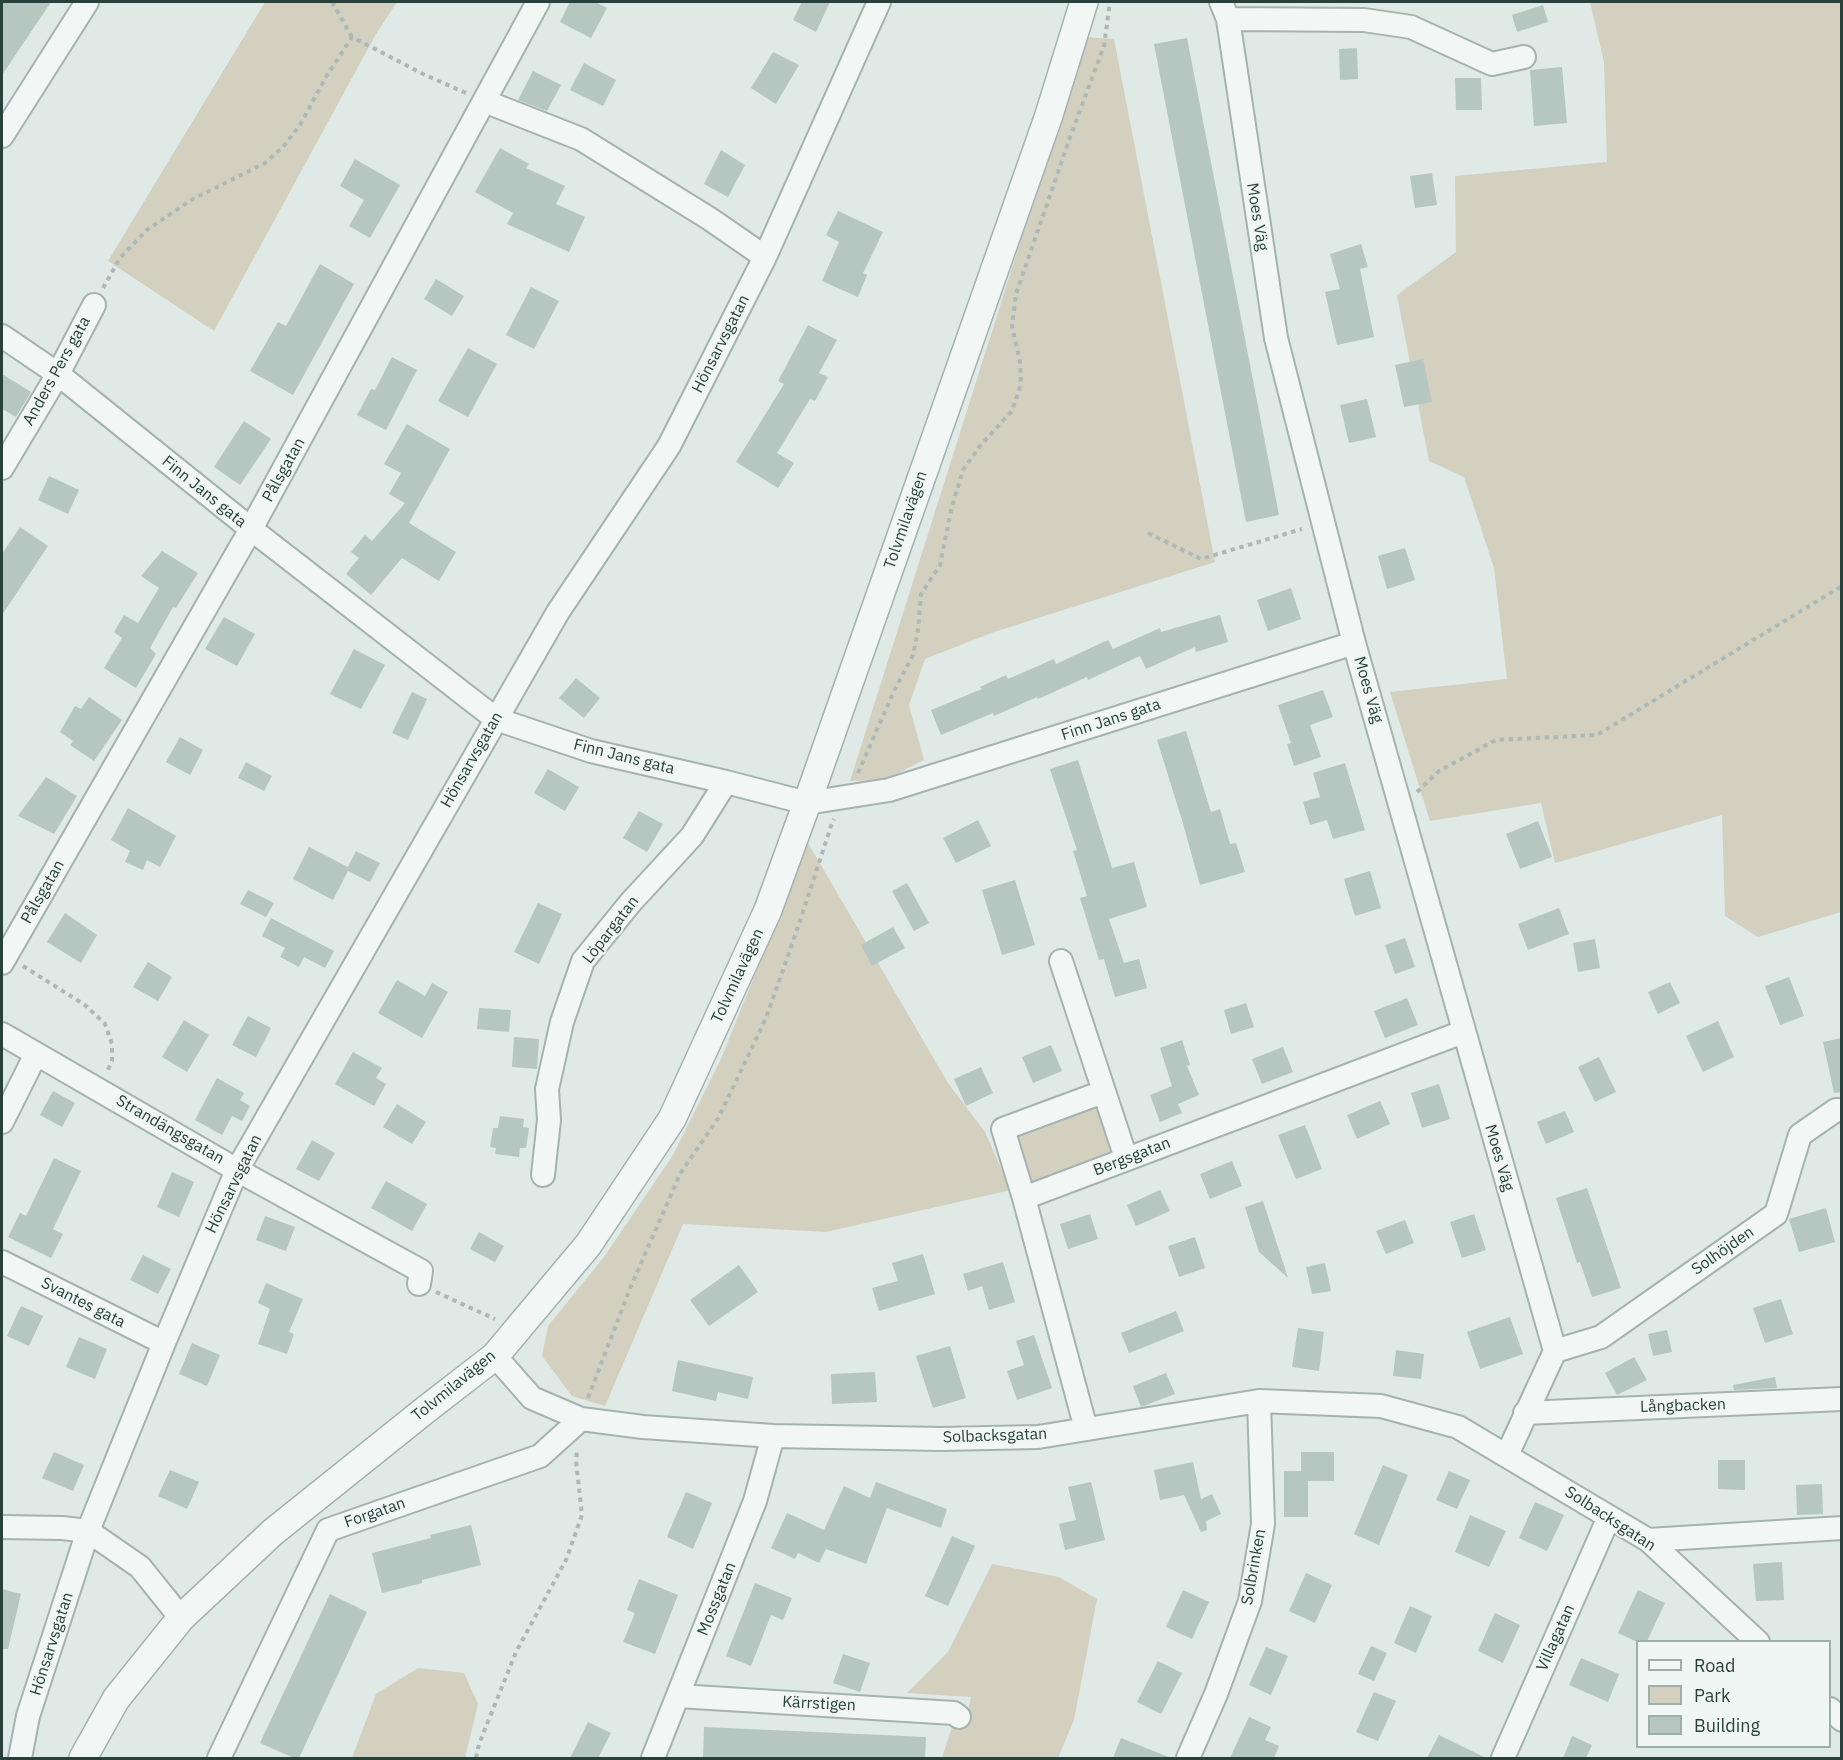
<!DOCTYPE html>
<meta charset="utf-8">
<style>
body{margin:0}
#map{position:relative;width:1843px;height:1760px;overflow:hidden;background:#dfe9e6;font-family:"IBM Plex Sans",sans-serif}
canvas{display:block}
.frame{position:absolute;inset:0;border:3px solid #28413a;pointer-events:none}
.legend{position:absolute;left:1636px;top:1640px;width:195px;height:108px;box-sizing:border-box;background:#eff6f4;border:2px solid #9faeaa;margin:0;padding:8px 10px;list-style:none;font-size:18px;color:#28413a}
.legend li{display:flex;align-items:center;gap:12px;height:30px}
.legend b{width:30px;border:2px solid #9faeaa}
</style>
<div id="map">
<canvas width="1843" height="1760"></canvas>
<div class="frame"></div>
<ul class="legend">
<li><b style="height:8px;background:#f2f7f6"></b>Road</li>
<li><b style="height:16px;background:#d3d0c0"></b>Park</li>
<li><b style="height:16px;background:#b6c6c1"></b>Building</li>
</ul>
</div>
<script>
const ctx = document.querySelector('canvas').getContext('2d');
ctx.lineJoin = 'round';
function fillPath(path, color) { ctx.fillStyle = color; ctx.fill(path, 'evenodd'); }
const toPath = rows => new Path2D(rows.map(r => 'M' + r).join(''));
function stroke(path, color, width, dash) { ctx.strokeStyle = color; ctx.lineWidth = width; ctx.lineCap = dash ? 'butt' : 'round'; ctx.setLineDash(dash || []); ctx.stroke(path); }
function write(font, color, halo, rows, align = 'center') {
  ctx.font = font + ' "IBM Plex Sans",sans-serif'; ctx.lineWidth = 4.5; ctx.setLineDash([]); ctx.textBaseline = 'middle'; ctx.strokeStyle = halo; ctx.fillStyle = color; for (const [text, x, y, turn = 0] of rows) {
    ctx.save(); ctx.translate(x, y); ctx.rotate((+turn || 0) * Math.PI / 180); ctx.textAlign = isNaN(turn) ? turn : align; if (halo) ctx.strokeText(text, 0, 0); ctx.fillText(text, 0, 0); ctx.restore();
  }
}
fillPath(toPath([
 [265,2,397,2,376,34,214,331,108,261],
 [1590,2,1841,2,1841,912,1758,937,1725,916,1722,815,1555,863,1541,803,1430,821,1390,692,1507,679,1494,568,1464,477,1429,461,1397,295,1456,252,1455,176,1607,162,1604,62],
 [1085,37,1114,39,1215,562,994,632,925,659,909,705,924,760,884,780,850,781],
 [808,843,948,1083,985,1132,1011,1190,826,1232,683,1224,605,1406,572,1396,542,1356,548,1326,604,1257,673,1155,721,1059],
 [1098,1107,1115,1156,1027,1185,1013,1133],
 [992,1564,1059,1577,1097,1599,1074,1720,1058,1758,942,1758,952,1727,966,1723,971,1697,907,1693,948,1652],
 [418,1668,464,1673,478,1704,465,1758,352,1758,376,1694]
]), '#d3d0c0');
fillPath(toPath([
 [2,2,51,2,2,75],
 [570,2,595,2,607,8,591,38,560,22],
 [802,2,830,2,816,32,793,20],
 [1543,5,1548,22,1517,32,1512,15],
 [1187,38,1279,515,1246,522,1154,44],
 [1357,48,1358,79,1340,80,1339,49],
 [773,52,799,65,776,104,751,88],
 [584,63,616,80,603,106,570,90],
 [1562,67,1567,123,1534,126,1530,70],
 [533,71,561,85,547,111,518,100],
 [1455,78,1481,78,1482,110,1456,110],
 [500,148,529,164,526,168,565,186,556,204,585,217,569,252,507,224,513,213,475,192],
 [721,150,745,165,728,197,704,184],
 [355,159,400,185,370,238,349,226,364,200,340,186],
 [1432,173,1437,205,1415,208,1410,176],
 [838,211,883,232,863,273,867,275,858,297,822,281,839,242,826,235],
 [1361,244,1368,267,1360,269,1374,337,1337,345,1325,292,1340,289,1330,254],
 [320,264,354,284,293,395,250,371,278,322,286,326],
 [436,279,464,296,452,316,424,299],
 [531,287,559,301,534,349,506,335],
 [808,325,837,340,819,373,828,377,815,401,810,399,777,453,794,463,778,488,736,462,784,384,778,381],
 [468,348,497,364,468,417,438,401],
 [392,357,417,370,386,430,357,415,371,389,375,390],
 [1423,359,1432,402,1404,407,1395,365],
 [2,374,31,392,16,417,2,409],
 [1367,399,1376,437,1349,443,1340,405],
 [244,421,271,439,240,485,214,467],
 [407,424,450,449,409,523,456,552,439,581,402,558,371,595,346,574,359,558,351,552,365,535,372,541,405,503,389,494,401,473,384,464],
 [49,476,79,490,68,514,38,500],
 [20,527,48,546,2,615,2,554],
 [1405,548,1415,580,1387,589,1378,556],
 [162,551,198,573,176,608,173,607,150,648,156,654,136,688,104,668,122,638,114,632,124,615,138,623,159,588,141,576],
 [1291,588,1301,619,1268,631,1257,600],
 [1220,615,1228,642,1196,652,1195,647,1146,669,1140,656,1088,680,1087,677,1038,699,1037,697,994,716,993,713,941,735,931,710,982,689,980,687,1006,675,1008,679,1054,659,1056,664,1108,640,1113,649,1160,628,1161,632],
 [224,617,255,634,237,666,205,649],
 [354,649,385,665,361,709,330,694],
 [576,678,600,698,584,718,559,698],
 [1323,690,1333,717,1310,725,1321,757,1294,766,1287,744,1291,743,1278,705],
 [412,692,427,699,408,740,392,733],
 [89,697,122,720,94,761,70,745,73,741,60,732,75,706,81,709],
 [1186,731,1211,812,1220,809,1230,844,1236,843,1245,872,1200,885,1182,820,1157,740],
 [180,737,203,750,190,775,166,762],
 [1078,760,1112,868,1134,862,1147,907,1109,919,1124,963,1139,959,1147,988,1115,997,1104,959,1099,960,1080,898,1087,896,1073,851,1077,850,1050,769],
 [246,762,272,776,264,791,238,778],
 [1345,763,1365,830,1333,839,1327,820,1310,825,1303,802,1320,797,1313,773],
 [548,769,579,787,565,811,534,793],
 [46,777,77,796,54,834,18,816],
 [128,808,176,836,160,867,147,860,143,870,125,862,130,851,111,840],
 [639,811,663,824,647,852,623,838],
 [978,820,991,846,956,863,943,838],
 [1538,821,1552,857,1520,869,1506,834],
 [309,847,348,867,356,851,380,863,370,882,348,871,333,900,293,879],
 [1370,871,1381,908,1355,916,1344,879],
 [1015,880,1035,945,1002,955,982,890],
 [907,883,929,923,914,931,892,891],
 [248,890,274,903,266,917,240,904],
 [538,903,562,914,539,964,514,952],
 [1559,908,1569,934,1528,950,1518,924],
 [65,913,97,935,81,963,47,942],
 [271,918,334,951,325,968,304,957,299,967,280,957,285,948,262,936],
 [893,927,905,948,872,966,861,945],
 [1405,938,1415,967,1395,974,1385,945],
 [1595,939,1600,968,1578,972,1573,943],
 [148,962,172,977,158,1001,133,987],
 [1789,977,1804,1016,1780,1025,1765,986],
 [397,980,425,996,432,983,448,992,422,1038,378,1013],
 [1670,982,1680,1003,1658,1014,1648,992],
 [1407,998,1418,1025,1385,1038,1374,1011],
 [1246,1003,1254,1027,1231,1034,1224,1010],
 [479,1008,511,1010,509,1032,477,1029],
 [248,1016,271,1028,256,1057,232,1045],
 [184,1020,209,1035,187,1072,162,1057],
 [1718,1021,1734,1057,1703,1072,1686,1036],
 [514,1037,539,1039,537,1069,512,1067],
 [1842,1038,1842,1092,1834,1093,1823,1042],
 [1182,1040,1190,1065,1187,1066,1199,1095,1178,1104,1182,1113,1160,1122,1150,1095,1172,1086,1160,1048],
 [1051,1045,1062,1071,1033,1083,1022,1057],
 [1283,1047,1293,1072,1262,1084,1252,1059],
 [353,1052,382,1068,376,1078,386,1084,374,1106,335,1084],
 [1599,1057,1616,1092,1595,1102,1578,1067],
 [981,1067,993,1093,966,1106,954,1079],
 [217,1078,244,1093,240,1100,250,1106,242,1121,232,1116,222,1135,195,1120],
 [1439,1084,1450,1119,1422,1128,1411,1093],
 [53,1091,75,1103,62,1127,40,1115],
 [1380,1101,1390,1124,1357,1139,1347,1115],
 [397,1104,426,1122,412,1144,383,1127],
 [1565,1111,1574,1132,1546,1144,1537,1122],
 [500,1116,524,1119,523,1127,529,1128,526,1148,520,1148,519,1157,495,1154,496,1148,490,1147,493,1128,498,1128],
 [1305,1125,1322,1169,1296,1179,1278,1135],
 [312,1140,335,1153,319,1181,296,1169],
 [54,1158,81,1171,53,1229,63,1234,51,1258,8,1237,20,1213,26,1216],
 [1232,1161,1242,1186,1210,1199,1200,1174],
 [172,1172,194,1182,179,1217,157,1207],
 [386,1181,427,1204,412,1231,371,1208],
 [1587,1188,1621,1288,1592,1297,1580,1262,1577,1263,1556,1198],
 [1160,1190,1170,1211,1136,1226,1127,1205],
 [1263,1201,1288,1278,1259,1252,1245,1207],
 [1826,1208,1835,1242,1799,1252,1789,1219],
 [1090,1214,1098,1239,1068,1249,1060,1224],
 [1474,1214,1486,1250,1462,1258,1450,1222],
 [265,1216,295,1227,286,1251,256,1240],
 [1405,1220,1414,1243,1386,1254,1376,1231],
 [479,1232,504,1246,495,1262,470,1249],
 [1195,1237,1205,1268,1179,1277,1168,1246],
 [923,1254,935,1294,879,1311,872,1288,898,1281,892,1263],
 [143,1255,171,1269,158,1294,130,1280],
 [1003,1262,1015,1302,989,1310,982,1286,968,1291,963,1274],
 [1325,1263,1331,1291,1312,1294,1306,1267],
 [739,1265,758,1292,709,1326,690,1300],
 [266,1283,303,1299,289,1332,294,1334,287,1354,258,1344,270,1309,258,1303],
 [1781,1299,1793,1334,1765,1343,1753,1308],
 [21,1306,43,1316,29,1346,7,1336],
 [1176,1311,1184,1331,1129,1353,1121,1333],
 [1510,1317,1523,1354,1480,1369,1467,1332],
 [1298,1328,1324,1332,1319,1371,1292,1367],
 [1667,1330,1672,1352,1653,1356,1648,1334],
 [1034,1335,1052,1388,1017,1400,1007,1371,1024,1365,1016,1341],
 [79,1337,107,1349,95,1379,66,1367],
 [192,1343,220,1355,207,1386,179,1374],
 [950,1346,966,1398,933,1408,916,1356],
 [1396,1350,1424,1354,1421,1379,1393,1376],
 [1634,1357,1647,1380,1617,1395,1605,1373],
 [678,1360,753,1377,748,1399,718,1392,716,1401,672,1391],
 [875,1372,877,1402,832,1404,831,1374],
 [1166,1373,1175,1394,1141,1407,1133,1386],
 [1775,1377,1777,1388,1734,1390,1733,1385],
 [54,1452,84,1465,73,1491,42,1478],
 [1301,1452,1334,1452,1334,1481,1308,1481,1308,1517,1284,1517,1284,1471,1301,1471],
 [1718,1460,1745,1460,1745,1490,1718,1489],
 [1193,1462,1201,1499,1212,1494,1221,1514,1206,1521,1207,1530,1201,1532,1184,1495,1160,1500,1154,1470],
 [1383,1465,1408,1475,1379,1545,1354,1534],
 [170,1470,199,1482,187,1509,158,1496],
 [1449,1471,1470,1480,1457,1509,1436,1500],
 [876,1482,947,1509,941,1528,887,1508,866,1564,826,1549,819,1563,798,1553,795,1559,771,1548,787,1513,824,1530,844,1486,870,1498],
 [1091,1482,1105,1540,1065,1550,1059,1524,1076,1520,1068,1487],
 [1822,1484,1823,1514,1797,1515,1796,1485],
 [686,1492,712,1503,693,1549,667,1537],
 [1535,1502,1564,1515,1547,1551,1519,1538],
 [1470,1515,1506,1531,1489,1567,1455,1552],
 [471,1525,481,1565,422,1580,422,1583,382,1593,372,1553,431,1538,430,1535],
 [952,1536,975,1546,948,1606,925,1596],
 [1782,1562,1784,1600,1756,1601,1753,1564],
 [1306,1573,1332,1585,1315,1623,1289,1611],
 [639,1579,678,1595,655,1654,623,1642,635,1613,627,1610],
 [755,1583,792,1598,783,1620,771,1615,751,1666,726,1656],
 [2,1589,21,1594,8,1649,2,1649],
 [1183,1590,1209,1602,1192,1639,1166,1627],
 [1638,1590,1665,1603,1647,1641,1635,1641,1618,1633],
 [330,1594,367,1612,299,1758,294,1758,260,1743],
 [1410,1606,1432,1616,1416,1653,1394,1643],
 [1495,1613,1520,1625,1503,1663,1478,1651],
 [1371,1646,1387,1653,1374,1681,1358,1674],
 [1266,1647,1288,1656,1271,1695,1249,1685],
 [843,1654,870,1663,860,1692,833,1683],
 [1581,1658,1619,1674,1608,1702,1569,1685],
 [1158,1661,1182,1673,1161,1714,1137,1702],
 [1374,1692,1396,1701,1378,1741,1356,1732],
 [1249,1717,1271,1727,1265,1740,1279,1746,1274,1758,1230,1758],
 [588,1722,611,1733,598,1758,570,1758],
 [704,1727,926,1737,925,1758,703,1758],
 [1439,1735,1486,1758,1427,1758],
 [1572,1736,1592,1745,1586,1758,1563,1758],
 [1121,1738,1171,1758,1113,1758]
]), '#b6c6c1');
const minor = toPath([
 [1221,2,1228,19,1276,338,1354,643,1555,1351],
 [1228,19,1364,20,1411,27,1492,64,1524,57],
 [484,101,581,139,710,219,765,257],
 [2,136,87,2],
 [2,336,58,374,251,529,496,719,591,751,726,782,807,803,889,790,1354,643],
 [2,468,58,374,94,305],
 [1061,961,1126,1158],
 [2,963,251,529,538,2],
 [2,1034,237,1170,421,1271,419,1284],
 [2,1122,36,1054],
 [543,1175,549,1120,547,1089,562,1022,583,961,631,902,692,836,726,782],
 [1024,1198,1003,1129,1103,1092],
 [2,1262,164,1343],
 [1555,1351,1601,1337,1776,1214,1800,1135,1836,1110,1842,1110],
 [495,1356,532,1398,581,1419,643,1427,773,1436,941,1439,1038,1437,1259,1401,1381,1406,1458,1427,1648,1540,1758,1642],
 [1525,1413,1842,1399],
 [1086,1429,1024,1198,1463,1032],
 [1507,1455,1555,1351],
 [2,1527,62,1528,88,1531,140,1567,181,1618],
 [1648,1540,1842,1528],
 [678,1696,954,1713,959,1717],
 [1830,1709,1842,1720],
 [20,1758,28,1716,88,1531,164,1343,237,1170,558,612,669,446,765,257,879,2],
 [219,1758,328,1530,540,1456,581,1419],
 [653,1758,755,1501,773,1436],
 [1188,1758,1216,1694,1250,1601,1263,1524,1259,1401],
 [1503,1758,1609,1517]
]);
const tertiary = toPath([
 [83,1758,116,1699,181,1618,273,1532,424,1411,495,1356,588,1245,672,1119,768,910,807,803,1048,118,1084,2]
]);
stroke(minor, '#a4b3af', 26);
stroke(tertiary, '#a4b3af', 30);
stroke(toPath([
 [332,2,352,37],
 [103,288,120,258,148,229,193,199,265,163,283,147,300,125,326,77,352,37,423,74,466,93],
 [1148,533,1201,559,1302,529],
 [858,773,894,691,913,655,918,630,921,594,940,565,952,506,963,470,980,446,1012,411,1021,384,1020,362,1012,326,1016,294,1069,140,1104,46,1110,2],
 [1417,792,1439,771,1496,740,1597,735,1842,586],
 [23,966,85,1005,105,1024,112,1044,112,1061,107,1072],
 [436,1292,495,1319],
 [588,1398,629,1291,680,1174,719,1117,766,1018,797,930,831,826,834,819],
 [476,1758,479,1744,516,1652,566,1560,582,1515,576,1461,577,1452]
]), '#adb9b6', 4, [4.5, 4.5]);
stroke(minor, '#f2f7f6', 22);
stroke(tertiary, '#f2f7f6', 27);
write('16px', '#28413a', '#eff6f4', [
 ["Moes Väg",1257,217,81],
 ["Hönsarvsgatan",721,344,-63],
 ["Anders Pers gata",57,371,-61],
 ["Pålsgatan",284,470,-61],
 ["Finn Jans gata",204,492,39],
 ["Tolvmilavägen",906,520,-71],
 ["Moes Väg",1368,690,74],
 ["Finn Jans gata",1111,720,-18],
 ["Finn Jans gata",624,757,14],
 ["Hönsarvsgatan",472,760,-60],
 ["Pålsgatan",43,892,-60],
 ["Löpargatan",611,930,-52],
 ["Tolvmilavägen",738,976,-65],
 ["Strandängsgatan",170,1130,30],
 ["Bergsgatan",1132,1157,-21],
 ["Moes Väg",1499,1158,74],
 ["Hönsarvsgatan",234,1184,-64],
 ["Solhöjden",1723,1251,-35],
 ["Svantes gata",83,1303,27],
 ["Tolvmilavägen",454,1386,-39],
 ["Långbacken",1683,1406,-2],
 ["Solbacksgatan",995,1436,-2],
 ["Forgatan",375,1513,-19],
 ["Solbacksgatan",1610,1519,33],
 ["Solbrinken",1254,1567,-80],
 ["Mossgatan",717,1599,-68],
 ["Villagatan",1556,1638,-66],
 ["Hönsarvsgatan",52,1644,-72],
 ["Kärrstigen",819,1704,3]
]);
</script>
